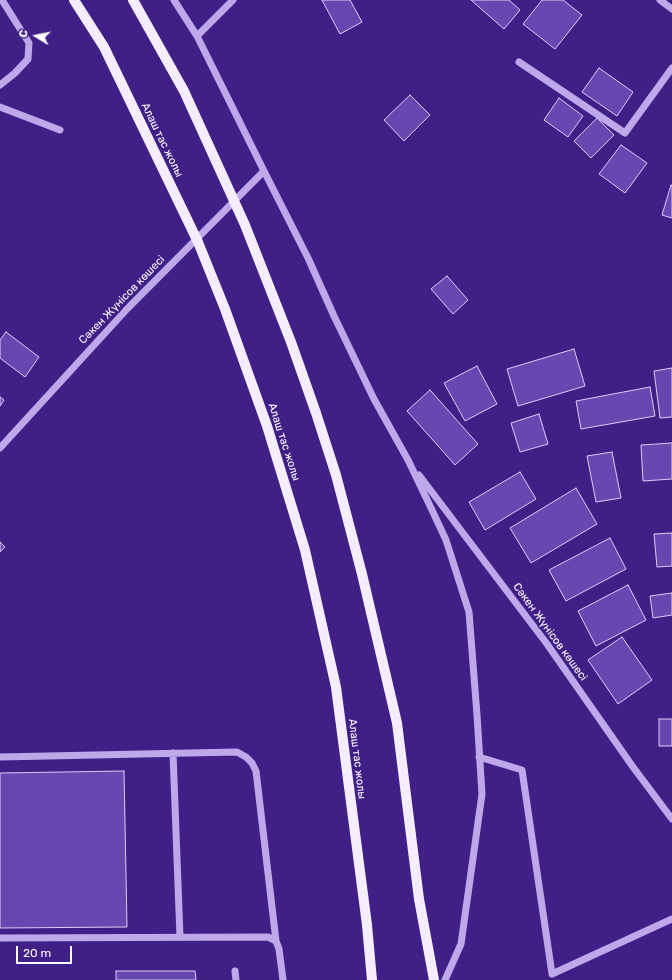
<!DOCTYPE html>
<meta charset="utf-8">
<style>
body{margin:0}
#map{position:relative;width:672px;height:980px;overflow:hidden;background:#401f87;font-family:Rubik,sans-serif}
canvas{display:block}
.north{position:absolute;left:16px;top:16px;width:40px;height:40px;-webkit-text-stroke:3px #401f87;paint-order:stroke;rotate:280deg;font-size:11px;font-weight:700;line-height:16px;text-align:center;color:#fff}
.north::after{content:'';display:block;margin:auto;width:14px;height:18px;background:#fff;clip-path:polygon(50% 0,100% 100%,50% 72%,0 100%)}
.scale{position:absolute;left:16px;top:946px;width:56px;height:18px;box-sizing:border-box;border:2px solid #fff;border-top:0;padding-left:5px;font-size:12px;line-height:14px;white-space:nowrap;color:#fff;-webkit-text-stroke:3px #401f87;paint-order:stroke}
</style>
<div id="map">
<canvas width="672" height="980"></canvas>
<div class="north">С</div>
<div class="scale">20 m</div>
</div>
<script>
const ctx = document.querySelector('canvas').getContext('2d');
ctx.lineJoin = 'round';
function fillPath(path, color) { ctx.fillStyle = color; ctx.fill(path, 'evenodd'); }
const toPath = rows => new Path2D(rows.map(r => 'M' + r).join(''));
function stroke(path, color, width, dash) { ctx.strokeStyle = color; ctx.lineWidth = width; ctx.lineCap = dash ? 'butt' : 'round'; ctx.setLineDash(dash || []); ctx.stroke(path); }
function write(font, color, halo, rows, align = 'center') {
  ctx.font = font + ' Rubik,sans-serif'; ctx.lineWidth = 3.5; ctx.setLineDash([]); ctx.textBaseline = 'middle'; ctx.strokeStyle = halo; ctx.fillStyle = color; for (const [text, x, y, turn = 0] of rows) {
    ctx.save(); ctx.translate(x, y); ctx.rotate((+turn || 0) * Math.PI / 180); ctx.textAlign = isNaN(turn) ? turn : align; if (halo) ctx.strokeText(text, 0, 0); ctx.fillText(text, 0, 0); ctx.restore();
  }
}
const building = toPath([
 [322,0,350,0,362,22,340,34,322,0],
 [471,0,509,0,520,10,504,29,471,0],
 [542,0,563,0,582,15,555,49,523,24,542,0],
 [599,68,633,92,617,116,582,92,599,68],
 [410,95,430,115,404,141,384,120,410,95],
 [559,98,583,116,568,137,544,120,559,98],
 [597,118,614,135,591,158,574,141,597,118],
 [621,145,647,163,625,193,599,174,621,145],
 [671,185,672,186,672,218,662,215,671,185],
 [447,276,468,300,453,314,431,289,447,276],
 [6,332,39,357,25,377,0,358,0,340,6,332],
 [574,349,585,386,518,406,507,369,574,349],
 [477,366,497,404,465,421,444,383,477,366],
 [672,368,672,417,660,418,654,371,672,368],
 [650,387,655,416,581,429,576,401,650,387],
 [430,390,478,444,455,465,407,411,430,390],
 [0,397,4,400,0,406,0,397],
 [539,414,548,444,520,452,511,423,539,414],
 [672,443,672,479,643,481,641,445,672,443],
 [612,452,621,498,596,502,587,456,612,452],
 [520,472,536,499,485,530,469,502,520,472],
 [576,488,597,524,531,563,510,528,576,488],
 [672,533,672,566,657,567,654,534,672,533],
 [610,538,626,569,566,601,549,570,610,538],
 [0,542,5,547,0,552,0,542],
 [628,585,646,620,596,646,578,611,628,585],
 [672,593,672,615,653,618,650,596,672,593],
 [622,637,652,680,618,704,588,660,622,637],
 [659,719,672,719,672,746,659,746,659,719],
 [124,771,127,927,0,928,0,773,124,771],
 [116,971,195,971,196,980,116,980,116,971]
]);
fillPath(building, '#6848b0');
stroke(building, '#dacef8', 1);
stroke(toPath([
 [174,0,197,36,264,171,308,258,334,316,374,399,408,460,432,510,446,540,469,612,477,715,482,794,461,944,445,980],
 [660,0,672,9],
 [197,36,233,0],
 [519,62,625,133,672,68],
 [0,85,15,73,28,59,29,43,2,0],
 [0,107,60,130],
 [0,448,127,309,264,171],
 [419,475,547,644,633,767,672,819],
 [173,753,180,937],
 [0,757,237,752,246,757,252,763,256,771,276,941],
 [479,757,522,770,552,974,672,919],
 [0,938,268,937,276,941,279,949,283,980],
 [235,971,236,980]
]), '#bda9ea', 7);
stroke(toPath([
 [419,899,434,980],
 [367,925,372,980]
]), '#f4edfe', 10);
stroke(toPath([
 [74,0,104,47,198,242,225,309,267,426,305,550,336,687,367,925],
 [133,0,184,91,245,225,291,342,316,413,336,475,362,574,397,723,419,899]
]), '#f4edfe', 10);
write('11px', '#fff', '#401f87', [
 ["Алаш тас жолы",162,140,64],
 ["Сәкен Жүнісов көшесі",122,300,-46],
 ["Алаш тас жолы",284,442,72],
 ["Сәкен Жүнісов көшесі",550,632,54],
 ["Алаш тас жолы",357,759,83]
]);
</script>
